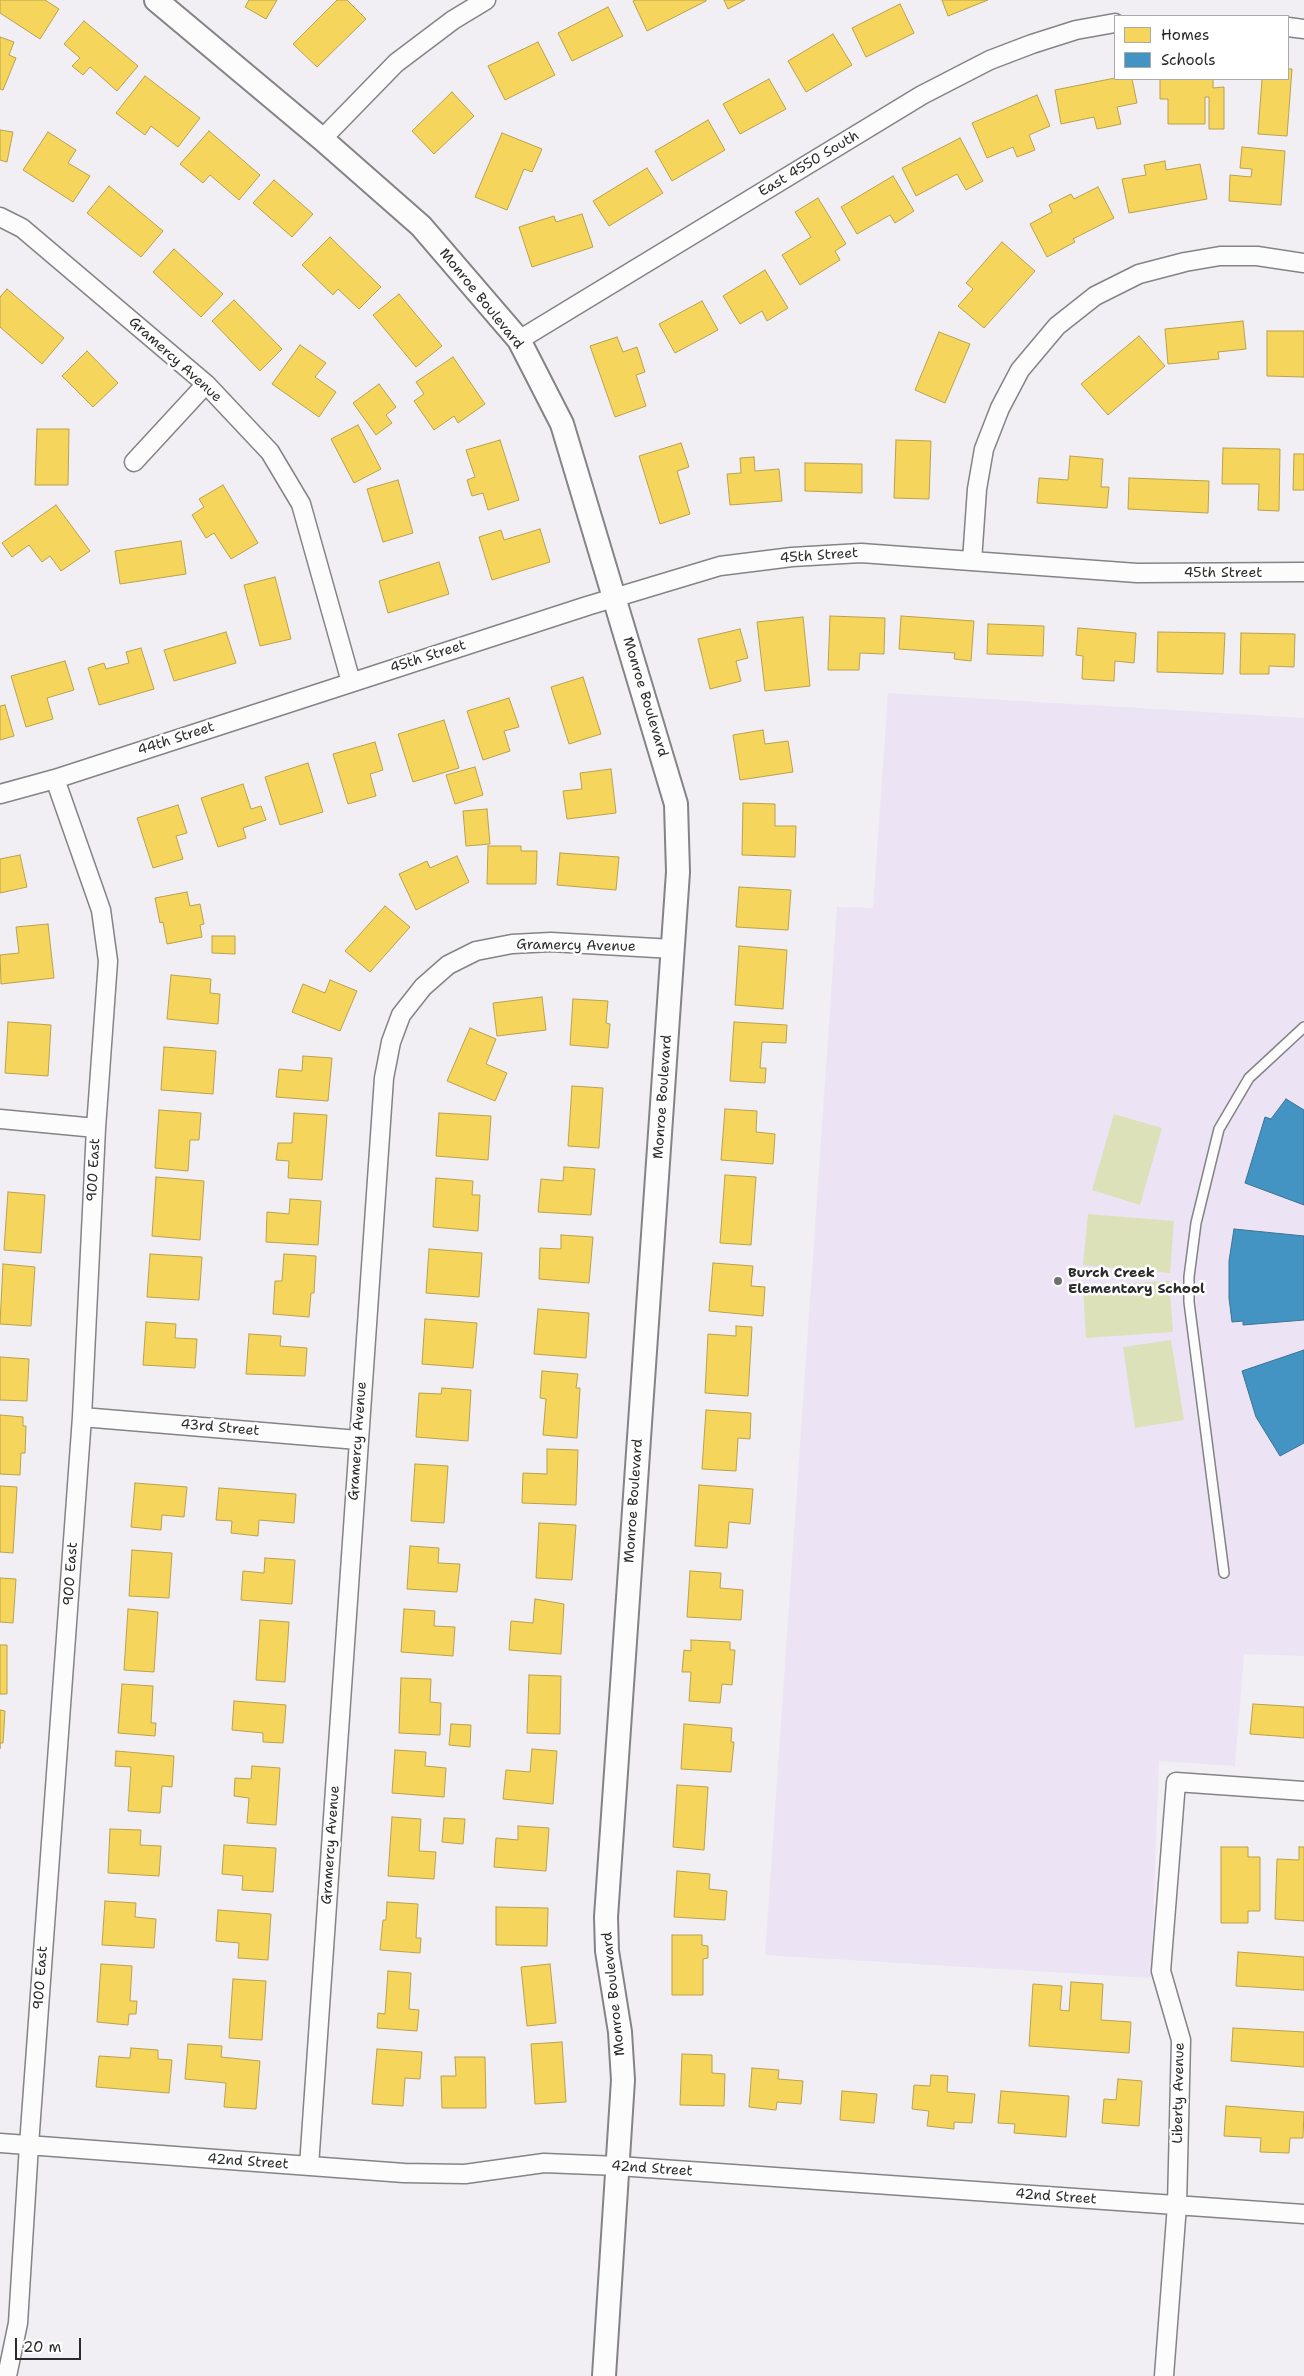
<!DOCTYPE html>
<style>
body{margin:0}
#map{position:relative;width:1304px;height:2376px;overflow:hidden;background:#f1eef4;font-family:"Shantell Sans",sans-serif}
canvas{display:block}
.legend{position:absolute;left:1114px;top:15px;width:175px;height:65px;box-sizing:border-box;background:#fff;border:1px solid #aaa;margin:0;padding:6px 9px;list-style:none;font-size:15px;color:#2b2b2b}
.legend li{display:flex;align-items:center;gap:10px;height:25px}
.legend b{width:25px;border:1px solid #aaa}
.scale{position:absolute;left:15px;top:2338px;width:66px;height:22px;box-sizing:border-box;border:2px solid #2b2b2b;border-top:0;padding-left:6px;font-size:15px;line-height:18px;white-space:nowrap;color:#2b2b2b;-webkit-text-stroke:4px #fff;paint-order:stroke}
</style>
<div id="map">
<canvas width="1304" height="2376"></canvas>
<ul class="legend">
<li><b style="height:14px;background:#f6d55c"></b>Homes</li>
<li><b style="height:14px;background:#4393c3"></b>Schools</li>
</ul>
<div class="scale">20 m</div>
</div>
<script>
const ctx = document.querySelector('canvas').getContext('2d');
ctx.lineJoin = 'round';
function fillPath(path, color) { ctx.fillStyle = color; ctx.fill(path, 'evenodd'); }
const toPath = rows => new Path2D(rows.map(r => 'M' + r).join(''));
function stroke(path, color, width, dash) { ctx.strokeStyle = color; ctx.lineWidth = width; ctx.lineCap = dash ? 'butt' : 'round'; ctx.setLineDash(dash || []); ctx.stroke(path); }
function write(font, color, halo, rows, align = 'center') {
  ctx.font = font + ' "Shantell Sans",sans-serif'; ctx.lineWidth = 5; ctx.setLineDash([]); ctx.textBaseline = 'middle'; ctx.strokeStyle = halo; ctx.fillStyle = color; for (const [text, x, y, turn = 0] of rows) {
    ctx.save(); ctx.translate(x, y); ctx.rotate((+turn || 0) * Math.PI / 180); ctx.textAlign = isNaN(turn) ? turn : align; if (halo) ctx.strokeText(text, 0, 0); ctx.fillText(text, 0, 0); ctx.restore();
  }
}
fillPath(toPath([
 [888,693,1304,718,1304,1656,1244,1654,1235,1766,1159,1761,1151,1978,765,1955,837,907,873,908]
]), '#ece4f4');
fillPath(toPath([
 [1114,1114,1162,1128,1140,1205,1092,1190],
 [1088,1214,1174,1221,1170,1273,1083,1265],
 [1169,1281,1173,1332,1086,1338,1083,1286],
 [1171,1340,1184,1420,1135,1428,1123,1347]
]), '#dce1ba');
const homes = toPath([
 [0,0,45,0,59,9,40,39,0,13,0,0],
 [249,0,277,0,266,19,245,7,249,0],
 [337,0,347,0,366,19,317,67,293,44,337,0],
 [635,0,706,0,706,1,647,31,633,1,635,0],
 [724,0,745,0,728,9,724,0],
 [942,0,988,0,948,16,942,0],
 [900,4,914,33,866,57,852,28,900,4],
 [608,7,623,36,572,61,558,33,608,7],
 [84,21,138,66,117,91,90,67,83,75,72,66,80,58,64,44,84,21],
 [833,34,852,65,806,92,788,61,833,34],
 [0,37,14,42,9,55,16,58,3,90,0,89,0,37],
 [538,42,555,75,505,100,488,66,538,42],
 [1288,69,1292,69,1287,136,1258,134,1262,79,1288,79,1288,69],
 [145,76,200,118,178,147,151,126,145,135,116,113,145,76],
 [1115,78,1132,79,1137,103,1117,107,1121,124,1097,129,1094,117,1061,124,1055,90,1115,78],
 [769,79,786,109,740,134,723,104,769,79],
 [1160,79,1213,79,1213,88,1224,87,1224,129,1209,129,1209,97,1205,97,1205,124,1168,124,1168,99,1160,99,1160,79],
 [452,92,474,116,434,154,412,131,452,92],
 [1037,95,1050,126,1029,135,1035,150,1017,157,1013,147,987,158,972,123,1037,95],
 [708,120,725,150,672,181,655,151,708,120],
 [0,130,13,132,7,162,0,160,0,130],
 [209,131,260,175,239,200,210,175,203,183,180,164,209,131],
 [48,132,76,150,68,163,90,176,73,202,23,170,48,132],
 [502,133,542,149,532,172,524,169,507,210,475,197,502,133],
 [960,138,983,181,966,190,957,174,916,196,902,168,960,138],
 [1242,147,1285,151,1281,205,1229,201,1230,175,1251,177,1252,169,1240,168,1242,147],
 [1165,161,1166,170,1200,164,1207,199,1129,213,1122,179,1146,175,1144,165,1165,161],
 [647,168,663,193,609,226,593,201,647,168],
 [893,176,914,211,895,223,890,215,857,234,841,207,893,176],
 [274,180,313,214,292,237,253,203,274,180],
 [109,186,163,231,141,257,87,213,109,186],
 [1098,187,1114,218,1073,239,1075,242,1047,257,1030,224,1052,212,1049,205,1071,194,1074,199,1098,187],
 [818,198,846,244,835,251,840,260,800,285,782,255,811,237,795,212,818,198],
 [582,214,593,247,532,267,519,227,554,216,556,222,582,214],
 [330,237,381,287,359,309,338,289,333,295,302,265,330,237],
 [1002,242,1035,271,984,328,958,306,973,289,966,283,1002,242],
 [174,249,223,294,201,317,153,272,174,249],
 [765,270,788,308,767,321,762,311,740,324,723,296,765,270],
 [7,289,64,338,42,364,0,327,0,297,7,289],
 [399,294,442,346,416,367,373,315,399,294],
 [234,300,282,349,260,371,212,321,234,300],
 [702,301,718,330,675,353,659,324,702,301],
 [1243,321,1246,349,1218,352,1219,359,1168,364,1165,329,1243,321],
 [1267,331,1304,331,1304,377,1267,376,1267,331],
 [939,332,970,344,945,403,915,390,939,332],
 [1139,336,1165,366,1108,415,1081,384,1139,336],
 [617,337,623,352,637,347,645,372,636,375,646,406,615,417,590,346,617,337],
 [300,345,326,363,315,377,336,392,319,417,272,384,300,345],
 [87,351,118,383,93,407,62,376,87,351],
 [453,357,485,404,458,423,454,416,434,430,414,401,424,394,416,382,453,357],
 [379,384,396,407,386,415,392,423,376,435,353,403,379,384],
 [358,425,381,469,354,483,331,439,358,425],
 [37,429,69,429,68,485,35,485,37,429],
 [500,440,519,500,488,510,483,493,472,496,467,480,475,477,466,450,500,440],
 [896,440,931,441,929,499,894,498,896,440],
 [681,443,689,467,677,471,690,514,660,524,639,456,681,443],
 [1223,448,1280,449,1279,511,1258,510,1259,484,1222,484,1223,448],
 [1294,454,1304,454,1304,490,1293,490,1294,454],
 [1070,456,1103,459,1101,487,1109,487,1107,508,1037,503,1039,478,1068,480,1070,456],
 [754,457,755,471,779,469,782,501,730,505,727,474,741,473,740,458,754,457],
 [805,463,862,464,862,493,805,491,805,463],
 [1129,478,1209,481,1208,513,1128,509,1129,478],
 [398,480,413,533,383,542,367,489,398,480],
 [223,485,258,543,231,559,214,533,206,538,192,515,204,507,199,499,223,485],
 [56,505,90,551,61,571,50,556,42,562,29,545,12,557,2,543,56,505],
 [540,529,550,562,492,580,479,537,501,530,504,540,540,529],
 [181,541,186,574,120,584,115,551,181,541],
 [439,562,449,594,388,613,379,581,439,562],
 [275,577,291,639,260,646,244,585,275,577],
 [830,616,885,618,884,654,860,653,859,670,828,670,830,616],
 [901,616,974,621,971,661,954,659,955,653,899,649,901,616],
 [803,617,810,686,765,691,757,622,803,617],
 [988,624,1044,626,1043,656,987,654,988,624],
 [1078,628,1136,633,1134,663,1115,661,1114,681,1082,679,1083,656,1076,655,1078,628],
 [740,629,748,658,736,661,741,681,710,689,698,639,740,629],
 [226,632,236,663,174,681,164,650,226,632],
 [1158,632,1225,633,1223,674,1157,672,1158,632],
 [1241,633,1295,634,1294,667,1269,666,1269,674,1240,674,1241,633],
 [141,648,154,689,99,705,88,668,104,663,106,669,129,663,126,652,141,648],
 [65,661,74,690,47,698,53,719,26,727,11,676,65,661],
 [583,677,601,734,569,744,551,687,583,677],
 [509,698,519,727,504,731,510,751,483,760,467,711,509,698],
 [5,705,14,736,0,740,0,706,5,705],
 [444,720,459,768,413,782,398,734,444,720],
 [763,730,765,744,788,741,793,772,740,780,733,735,763,730],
 [375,742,383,770,370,774,376,796,348,804,333,754,375,742],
 [308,763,323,812,280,825,265,777,308,763],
 [475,767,483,795,455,804,446,775,475,767],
 [611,769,616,813,567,819,563,791,582,789,580,773,611,769],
 [243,784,251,809,261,806,266,820,243,828,246,838,218,847,201,798,243,784],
 [743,803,775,804,775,826,796,826,795,857,742,855,743,803],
 [178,805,187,833,176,836,183,859,153,868,137,818,178,805],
 [487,809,490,844,466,846,463,811,487,809],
 [488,846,521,846,521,851,537,851,536,884,487,884,488,846],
 [560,853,619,857,616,890,557,885,560,853],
 [20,855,27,887,0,893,0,859,20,855],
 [457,856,469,882,416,910,399,874,427,861,430,868,457,856],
 [739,887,791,890,788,930,736,927,739,887],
 [187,892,190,906,200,904,204,924,200,925,202,937,167,944,163,922,160,923,155,898,187,892],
 [385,906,410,927,370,972,345,951,385,906],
 [48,924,54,978,1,984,0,955,19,953,16,927,48,924],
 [212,936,235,936,235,954,212,953,212,936],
 [739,946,787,950,783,1009,735,1005,739,946],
 [171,975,211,979,210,993,220,994,218,1024,167,1019,171,975],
 [330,980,357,991,340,1031,292,1012,303,984,325,993,330,980],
 [542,997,546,1030,497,1036,493,1003,542,997],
 [573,999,608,1001,606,1023,610,1024,608,1048,570,1045,573,999],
 [8,1022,51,1025,48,1076,5,1073,8,1022],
 [734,1022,787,1025,786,1043,762,1042,760,1068,766,1068,765,1083,730,1081,734,1022],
 [470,1028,496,1039,486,1064,507,1073,495,1101,447,1081,470,1028],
 [164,1047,216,1051,213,1094,161,1090,164,1047],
 [303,1056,332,1058,328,1101,276,1097,279,1069,302,1071,303,1056],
 [572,1086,603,1088,599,1148,568,1146,572,1086],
 [725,1109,757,1111,756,1132,775,1134,773,1164,721,1160,725,1109],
 [159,1110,201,1113,199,1140,190,1140,188,1171,155,1168,159,1110],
 [294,1113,327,1115,322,1180,288,1178,289,1161,276,1160,278,1143,292,1143,294,1113],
 [439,1113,491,1116,488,1160,436,1156,439,1113],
 [564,1167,595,1169,591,1215,538,1212,541,1179,563,1181,564,1167],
 [725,1175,756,1177,751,1245,720,1243,725,1175],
 [156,1177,204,1181,200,1240,152,1236,156,1177],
 [436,1178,473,1181,472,1195,480,1195,478,1231,433,1227,436,1178],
 [8,1192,45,1195,41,1253,4,1250,8,1192],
 [290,1199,321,1201,318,1245,266,1242,267,1212,289,1214,290,1199],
 [561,1235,593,1237,589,1283,539,1279,540,1248,561,1249,561,1235],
 [429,1249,482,1253,479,1297,426,1293,429,1249],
 [150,1254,202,1257,199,1300,147,1297,150,1254],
 [284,1254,316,1256,314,1293,311,1293,309,1317,273,1314,275,1281,282,1281,284,1254],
 [713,1263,753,1266,751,1286,765,1287,763,1316,709,1311,713,1263],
 [3,1264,35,1267,31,1326,0,1324,3,1264],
 [538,1309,589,1313,586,1358,534,1354,538,1309],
 [425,1319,477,1323,473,1368,422,1364,425,1319],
 [146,1322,176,1324,175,1338,197,1339,195,1368,143,1365,146,1322],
 [736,1326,752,1327,748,1396,705,1393,708,1334,736,1336,736,1326],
 [249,1334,281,1336,280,1346,307,1348,305,1376,246,1374,249,1334],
 [0,1357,29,1359,27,1401,0,1400,0,1357],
 [542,1371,578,1374,576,1388,580,1388,577,1438,543,1435,546,1399,540,1398,542,1371],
 [442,1388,471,1390,468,1441,416,1437,419,1393,441,1394,442,1388],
 [706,1410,751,1413,750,1439,738,1438,736,1471,702,1469,706,1410],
 [0,1415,23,1417,23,1426,26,1426,25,1453,21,1453,20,1475,0,1474,0,1415],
 [547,1449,578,1450,576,1505,522,1503,523,1473,547,1474,547,1449],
 [415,1464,448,1466,444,1523,411,1521,415,1464],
 [135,1483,187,1487,184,1517,162,1515,161,1530,131,1527,135,1483],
 [699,1485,753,1489,750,1524,729,1522,727,1548,695,1546,699,1485],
 [0,1486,17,1487,13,1553,0,1552,0,1486],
 [219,1488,296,1494,294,1523,259,1520,258,1536,231,1533,232,1521,216,1520,219,1488],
 [539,1523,576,1525,572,1580,536,1578,539,1523],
 [410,1546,439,1548,438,1563,460,1564,457,1592,407,1589,410,1546],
 [132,1550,172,1553,169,1598,129,1596,132,1550],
 [265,1558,295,1560,292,1604,241,1600,243,1571,264,1573,265,1558],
 [690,1571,721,1573,720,1588,743,1590,741,1620,687,1617,690,1571],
 [0,1578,16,1579,13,1623,0,1622,0,1578],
 [535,1599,564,1604,561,1654,509,1650,511,1621,533,1623,535,1599],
 [128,1609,158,1612,154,1672,124,1670,128,1609],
 [404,1609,435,1611,434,1626,455,1627,453,1656,401,1652,404,1609],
 [260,1620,289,1622,285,1682,256,1680,260,1620],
 [691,1640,730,1642,730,1650,735,1650,732,1685,722,1684,720,1703,689,1701,691,1672,682,1672,684,1650,691,1651,691,1640],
 [0,1645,7,1645,7,1694,0,1694,0,1645],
 [529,1675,561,1676,560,1734,527,1733,529,1675],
 [401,1678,431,1679,430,1702,441,1703,440,1735,399,1733,401,1678],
 [122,1684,153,1686,151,1723,156,1723,155,1736,118,1733,122,1684],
 [234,1701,286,1705,283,1743,263,1742,263,1733,232,1730,234,1701],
 [1253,1704,1304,1707,1304,1738,1250,1734,1253,1704],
 [0,1710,5,1711,3,1743,0,1743,0,1749,0,1710],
 [451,1724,471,1725,470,1747,449,1745,451,1724],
 [684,1724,732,1728,731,1742,734,1742,731,1772,681,1769,684,1724],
 [532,1749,557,1751,553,1804,503,1799,506,1770,530,1772,532,1749],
 [395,1750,426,1752,425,1766,446,1768,444,1797,392,1793,395,1750],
 [116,1751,174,1756,172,1787,162,1786,160,1813,128,1811,131,1767,115,1766,116,1751],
 [252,1766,280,1768,276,1825,247,1823,249,1798,234,1796,235,1778,251,1779,252,1766],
 [677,1785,708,1787,704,1850,673,1847,677,1785],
 [392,1817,421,1819,419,1851,436,1852,434,1879,388,1876,392,1817],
 [444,1818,465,1819,463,1844,442,1842,444,1818],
 [518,1826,549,1828,546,1871,494,1867,496,1838,518,1840,518,1826],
 [110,1829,141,1830,140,1845,161,1846,159,1876,108,1873,110,1829],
 [224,1845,276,1848,273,1892,242,1890,243,1876,222,1874,224,1845],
 [1221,1847,1248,1847,1248,1857,1260,1857,1260,1911,1248,1911,1248,1923,1221,1923,1221,1847],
 [1299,1847,1304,1847,1304,1921,1275,1919,1277,1859,1299,1860,1299,1847],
 [677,1871,710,1874,709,1889,727,1891,725,1920,674,1917,677,1871],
 [105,1901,136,1903,135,1917,156,1919,154,1948,102,1945,105,1901],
 [387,1902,418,1904,416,1938,421,1938,420,1953,380,1950,383,1920,386,1920,387,1902],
 [496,1907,548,1908,547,1946,496,1945,496,1907],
 [218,1910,271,1914,268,1960,238,1958,239,1943,216,1941,218,1910],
 [672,1935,702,1935,702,1945,708,1946,708,1958,703,1959,703,1995,672,1995,672,1935],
 [1238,1952,1304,1957,1304,1990,1236,1986,1238,1952],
 [101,1964,132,1966,130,2001,137,2001,136,2014,129,2014,128,2025,97,2022,101,1964],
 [550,1964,556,2023,527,2026,521,1967,550,1964],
 [388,1971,411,1973,409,2009,419,2010,417,2031,377,2028,378,2013,385,2014,388,1971],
 [233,1979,266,1981,262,2040,229,2038,233,1979],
 [1071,1982,1103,1984,1101,2020,1131,2022,1129,2053,1029,2046,1033,1984,1062,1986,1060,2010,1069,2011,1071,1982],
 [1233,2028,1304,2032,1304,2067,1231,2061,1233,2028],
 [562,2042,566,2102,535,2104,531,2044,562,2042],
 [188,2044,222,2046,221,2057,260,2061,256,2109,224,2107,226,2083,185,2079,188,2044],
 [131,2048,158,2050,158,2059,172,2060,169,2093,96,2087,99,2056,130,2058,131,2048],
 [377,2049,422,2052,420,2079,405,2078,403,2106,372,2104,377,2049],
 [682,2054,712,2055,712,2073,725,2074,724,2106,680,2105,682,2054],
 [455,2057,485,2057,486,2108,442,2108,441,2076,456,2076,455,2057],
 [752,2068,779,2070,778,2079,803,2081,801,2104,777,2102,776,2110,749,2107,752,2068],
 [931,2075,948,2076,947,2092,975,2094,972,2123,954,2122,954,2129,927,2126,929,2111,912,2109,914,2085,930,2086,931,2075],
 [1118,2079,1142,2081,1139,2126,1102,2123,1104,2099,1116,2100,1118,2079],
 [842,2091,877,2094,874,2123,840,2120,842,2091],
 [1001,2091,1069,2096,1066,2137,1014,2133,1015,2124,998,2123,1001,2091],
 [1226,2106,1304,2112,1303,2138,1290,2138,1289,2153,1260,2152,1261,2138,1224,2136,1226,2106]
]);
fillPath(homes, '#f6d55c');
stroke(homes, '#b9a24d', 1);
const schools = toPath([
 [1286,1099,1304,1110,1304,1205,1245,1183,1265,1117,1271,1119,1286,1099],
 [1234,1229,1304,1236,1304,1320,1243,1325,1243,1321,1232,1322,1229,1298,1229,1261,1234,1229],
 [1304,1350,1304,1443,1280,1456,1256,1417,1242,1371,1304,1350]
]);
fillPath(schools, '#4393c3');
stroke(schools, '#3c7495', 1);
const service = toPath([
 [1224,1573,1189,1302,1189,1277,1196,1223,1219,1129,1249,1078,1304,1027]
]);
const minor = toPath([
 [1288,27,1304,29],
 [322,139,396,63,453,20,486,0],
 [0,217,22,228,206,384,270,452,301,504,351,682],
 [519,340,922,95,990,60,1032,44,1076,30,1115,23],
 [134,462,206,384],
 [972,561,977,489,984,449,1000,408,1020,370,1057,326,1095,296,1139,274,1185,262,1220,256,1257,256,1304,263],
 [0,794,55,779,587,606,720,566,792,557,861,553,1137,573,1304,572],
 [0,1119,96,1128],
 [82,1417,358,1440],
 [0,2143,404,2173,465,2174,544,2163,618,2166,1304,2214],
 [309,2166,384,1078,391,1042,401,1015,423,987,448,965,476,951,512,944,551,942,673,949],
 [7,2376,18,2323,29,2145,82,1417,96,1128,108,961,101,910,55,779],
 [1164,2376,1177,2205,1181,2040,1161,1971,1176,1782,1304,1791]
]);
const tertiary = toPath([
 [156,0,322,139,421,226,519,340,562,424,676,804,678,872,606,1917,607,1951,620,2032,623,2080,604,2376]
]);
stroke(service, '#848385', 12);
stroke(minor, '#848385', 21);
stroke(tertiary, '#848385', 26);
stroke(service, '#fdfcfd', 9);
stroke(minor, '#fdfcfd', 18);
stroke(tertiary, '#fdfcfd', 22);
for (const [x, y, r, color] of [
 [1058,1281,5,"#706f71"]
]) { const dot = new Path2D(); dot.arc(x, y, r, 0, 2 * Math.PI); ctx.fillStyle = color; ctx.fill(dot); stroke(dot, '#fff', 2); }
write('14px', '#2b2b2b', '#fff', [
 ["East 4550 South",809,164,-31],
 ["Monroe Boulevard",481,299,51],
 ["Gramercy Avenue",175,360,42],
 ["45th Street",819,556,-4],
 ["45th Street",1223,573],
 ["45th Street",428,657,-18],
 ["Monroe Boulevard",645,697,73],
 ["44th Street",176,739,-18],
 ["Gramercy Avenue",576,946,1],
 ["Monroe Boulevard",663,1097,-86],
 ["900 East",94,1170,-87],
 ["43rd Street",220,1428,5],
 ["Gramercy Avenue",358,1441,-86],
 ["Monroe Boulevard",634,1501,-86],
 ["900 East",71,1574,-86],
 ["Gramercy Avenue",331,1845,-86],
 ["900 East",41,1978,-86],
 ["Monroe Boulevard",614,1994,-96],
 ["Liberty Avenue",1179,2093,-89],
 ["42nd Street",248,2162,4],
 ["42nd Street",652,2169,4],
 ["42nd Street",1056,2197,4]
]);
write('bold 14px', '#2b2b2b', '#fff', [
 ["Burch Creek",1068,1273],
 ["Elementary School",1068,1289]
], 'left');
</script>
